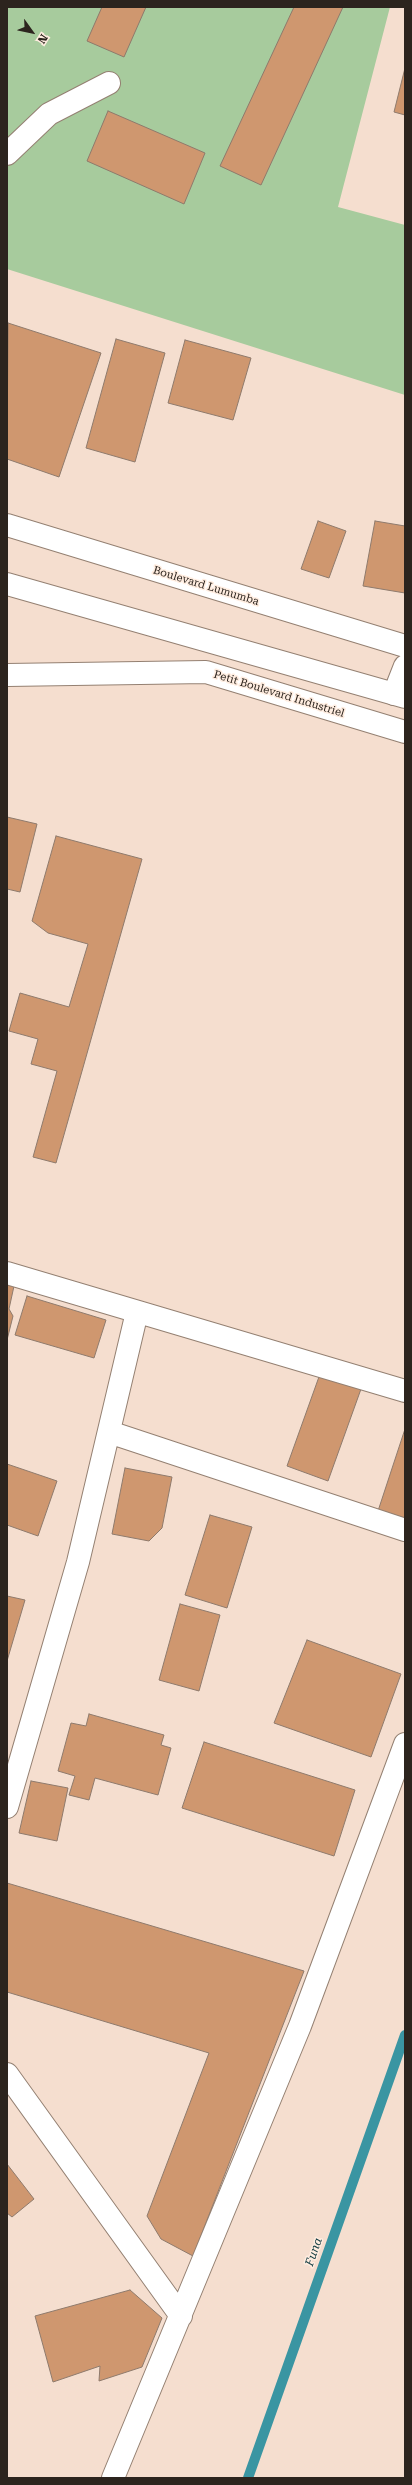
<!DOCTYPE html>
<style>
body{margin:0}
#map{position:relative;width:412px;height:2485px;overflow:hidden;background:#f5decf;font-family:"Roboto Serif",serif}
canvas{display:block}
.frame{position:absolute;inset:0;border:8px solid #2c241e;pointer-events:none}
.north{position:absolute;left:12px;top:12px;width:40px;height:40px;-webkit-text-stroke:3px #ffede0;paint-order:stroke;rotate:123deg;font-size:11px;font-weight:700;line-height:16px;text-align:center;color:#2c241e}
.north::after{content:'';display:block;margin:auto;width:14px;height:18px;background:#2c241e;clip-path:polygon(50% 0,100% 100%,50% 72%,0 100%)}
</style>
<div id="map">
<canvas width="412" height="2485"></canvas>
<div class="frame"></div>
<div class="north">N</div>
</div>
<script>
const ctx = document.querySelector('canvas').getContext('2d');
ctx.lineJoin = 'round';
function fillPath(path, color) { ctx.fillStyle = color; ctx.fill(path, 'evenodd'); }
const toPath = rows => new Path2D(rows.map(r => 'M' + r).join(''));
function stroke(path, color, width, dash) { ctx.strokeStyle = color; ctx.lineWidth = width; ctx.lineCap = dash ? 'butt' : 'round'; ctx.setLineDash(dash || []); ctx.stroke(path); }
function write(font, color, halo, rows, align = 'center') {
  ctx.font = font + ' "Roboto Serif",serif'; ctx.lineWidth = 3; ctx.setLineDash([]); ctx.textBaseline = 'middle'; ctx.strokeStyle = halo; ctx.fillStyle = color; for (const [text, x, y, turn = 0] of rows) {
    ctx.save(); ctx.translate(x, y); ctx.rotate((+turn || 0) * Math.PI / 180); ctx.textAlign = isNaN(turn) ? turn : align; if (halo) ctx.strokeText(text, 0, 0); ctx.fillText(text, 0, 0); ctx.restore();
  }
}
fillPath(toPath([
 [7,7,390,7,338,207,405,225,405,395,7,269]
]), '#a7cb9d');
stroke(toPath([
 [248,2478,405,2035]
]), '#3a95a2', 10);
const building = toPath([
 [102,7,146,7,124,57,87,41,102,7],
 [294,7,343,7,261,185,220,166,294,7],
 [405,68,405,115,394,112,405,68],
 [108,111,205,153,184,204,87,161,108,111],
 [8,323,101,353,59,477,7,459,8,323],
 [116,339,165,353,135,462,86,448,116,339],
 [185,340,251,358,233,420,168,403,185,340],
 [318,521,346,531,329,578,301,569,318,521],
 [375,521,405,526,405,593,363,586,375,521],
 [7,817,37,824,20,892,7,889,7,817],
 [56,836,142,859,56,1163,33,1157,57,1071,31,1064,38,1039,9,1031,20,993,69,1007,88,944,48,933,32,921,56,836],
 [7,1284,14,1286,9,1309,13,1316,7,1340,7,1284],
 [27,1296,106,1320,94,1358,15,1335,27,1296],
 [320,1374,361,1389,328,1481,287,1466,320,1374],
 [405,1429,405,1520,378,1511,405,1429],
 [7,1464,57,1481,38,1536,7,1525,7,1464],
 [125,1468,172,1477,162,1528,149,1541,112,1534,125,1468],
 [210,1515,252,1527,227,1608,185,1595,210,1515],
 [7,1596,25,1600,7,1661,7,1596],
 [180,1604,220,1615,199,1691,159,1680,180,1604],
 [307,1640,401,1674,371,1757,274,1723,307,1640],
 [89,1714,164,1735,161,1745,171,1748,158,1795,95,1778,89,1800,69,1795,75,1776,58,1771,71,1723,86,1726,89,1714],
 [204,1742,355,1790,334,1856,182,1808,204,1742],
 [31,1781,68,1788,57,1841,19,1833,31,1781],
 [7,1883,304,1971,193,2256,161,2239,147,2216,209,2053,7,1992,7,1883],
 [7,2164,34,2199,12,2217,7,2213,7,2164],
 [130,2290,162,2318,142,2367,99,2381,100,2366,53,2382,35,2316,130,2290]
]);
fillPath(building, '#cf976f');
stroke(building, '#8e7a6c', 1);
const minor = toPath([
 [7,154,49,114,109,83],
 [7,675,206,672,405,732],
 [394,694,405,666],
 [7,1273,405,1391],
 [109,1432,405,1530],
 [7,1807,78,1562,137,1312],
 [7,2074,181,2316],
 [113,2478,300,2026,405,1744]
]);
const major = toPath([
 [7,525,405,646],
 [7,584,405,697]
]);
stroke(minor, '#948072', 24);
stroke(major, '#948072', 24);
stroke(minor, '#fff', 22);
stroke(major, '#fff', 22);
write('11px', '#2c241e', '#ffede0', [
 ["Boulevard Lumumba",206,586,17],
 ["Petit Boulevard Industriel",279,694,17]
]);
write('italic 12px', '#113b41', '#ffede0', [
 ["Funa",314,2252,-71]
]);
</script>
